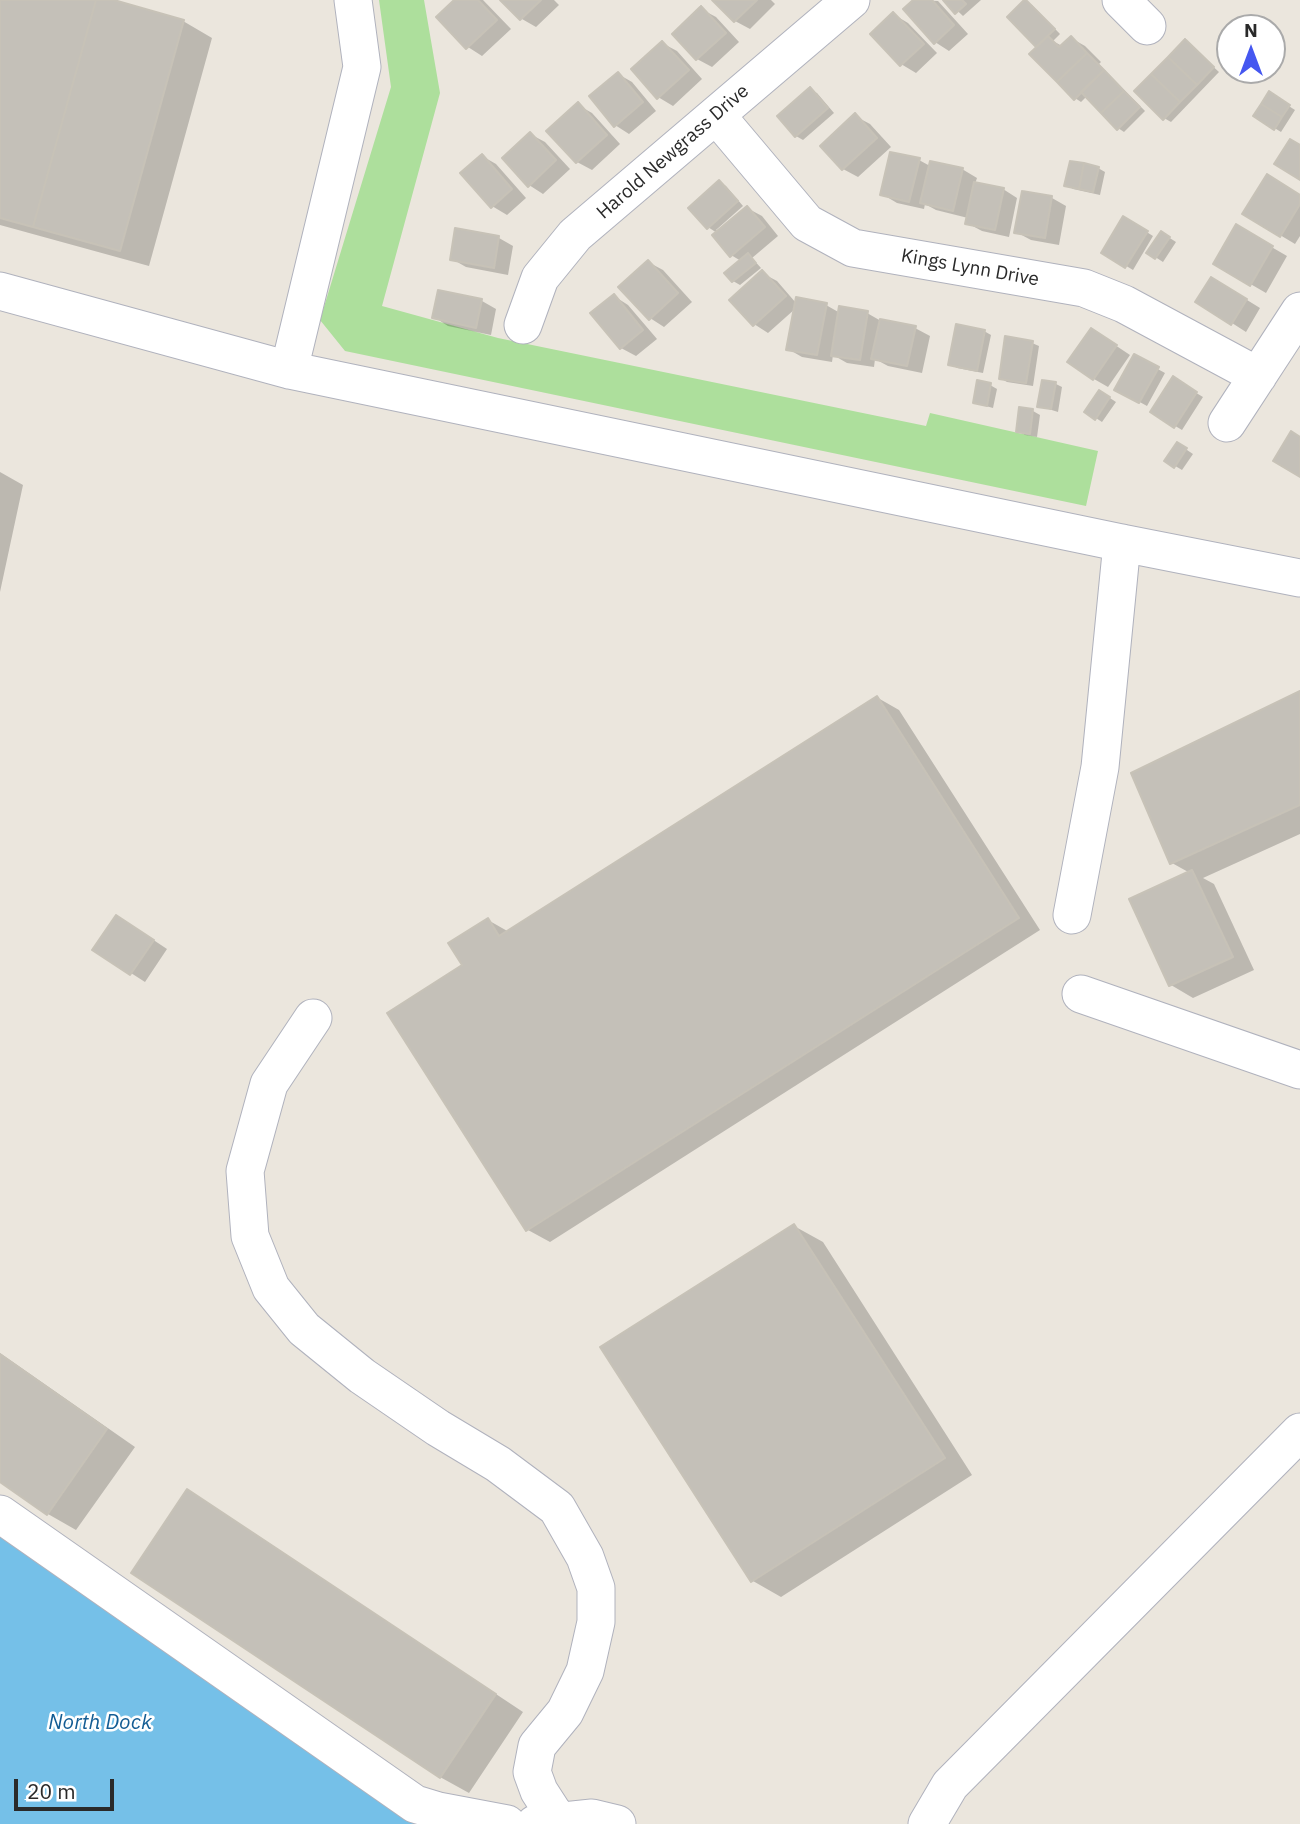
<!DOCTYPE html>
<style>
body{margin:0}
#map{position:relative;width:1300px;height:1824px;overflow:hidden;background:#ebe6dd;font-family:"IBM Plex Sans",sans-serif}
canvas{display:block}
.north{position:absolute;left:1216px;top:14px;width:70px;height:70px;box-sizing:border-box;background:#fff;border:2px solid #aaa;border-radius:50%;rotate:0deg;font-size:19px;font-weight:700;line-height:28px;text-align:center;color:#2a2a2a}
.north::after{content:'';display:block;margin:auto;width:24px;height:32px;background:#4557f0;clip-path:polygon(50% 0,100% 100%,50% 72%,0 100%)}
.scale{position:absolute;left:14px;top:1779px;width:100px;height:32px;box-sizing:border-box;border:4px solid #2a2a2a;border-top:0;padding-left:9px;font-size:21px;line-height:24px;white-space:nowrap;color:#2a2a2a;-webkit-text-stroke:5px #fff;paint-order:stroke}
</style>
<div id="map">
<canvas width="1300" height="1824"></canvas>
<div class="north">N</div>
<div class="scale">20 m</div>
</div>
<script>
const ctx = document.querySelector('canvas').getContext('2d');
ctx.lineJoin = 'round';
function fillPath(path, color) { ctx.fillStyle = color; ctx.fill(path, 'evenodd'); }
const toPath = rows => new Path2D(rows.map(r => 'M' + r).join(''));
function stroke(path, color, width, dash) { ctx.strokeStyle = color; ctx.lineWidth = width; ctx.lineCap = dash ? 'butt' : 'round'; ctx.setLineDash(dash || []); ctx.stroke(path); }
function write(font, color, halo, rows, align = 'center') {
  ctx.font = font + ' "IBM Plex Sans",sans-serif'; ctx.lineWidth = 5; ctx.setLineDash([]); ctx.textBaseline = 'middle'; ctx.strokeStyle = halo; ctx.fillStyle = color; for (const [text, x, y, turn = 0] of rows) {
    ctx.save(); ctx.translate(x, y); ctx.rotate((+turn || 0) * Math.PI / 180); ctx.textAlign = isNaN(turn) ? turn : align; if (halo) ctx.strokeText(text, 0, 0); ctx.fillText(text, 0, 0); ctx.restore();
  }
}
fillPath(toPath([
 [379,0,424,0,440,93,382,306,498,338,926,426,930,413,1098,451,1086,506,345,351,320,320,391,87]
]), '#addf9c');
fillPath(toPath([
 [0,1532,422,1824,0,1824]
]), '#75c0e8');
fillPath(toPath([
 [0,0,106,0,183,21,212,38,149,266,0,225],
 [457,0,483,0,511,29,482,56,468,47],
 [503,0,554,0,559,5,536,27,522,19],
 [715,0,771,0,775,4,750,29,735,21],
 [916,0,938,1,968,34,949,51,935,42],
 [946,0,981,0,963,16],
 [1025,1,1032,5,1060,34,1053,41,1062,46,1071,38,1085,46,1101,62,1099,64,1145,111,1124,132,1118,128,1087,96,1081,102,1075,98,1037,46],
 [701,9,716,17,739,42,712,67,697,59,674,34],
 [893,14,908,23,937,53,916,73,901,64],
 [1185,41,1219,72,1171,122,1164,118],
 [662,43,677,51,702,79,673,106,658,97],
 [618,74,632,82,656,111,629,134,615,125],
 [810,90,817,93,834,113,803,140,796,136],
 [1270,94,1295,110,1281,132,1255,116],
 [578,105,592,113,620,144,592,170,577,162],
 [855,116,870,124,891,147,858,177,843,169],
 [530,134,545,142,570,169,543,194,529,185],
 [482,156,496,164,526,198,507,215,492,206],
 [919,160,930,166,962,169,977,178,975,184,1003,189,1017,198,1009,237,982,231,967,223,968,218,936,210,925,204,924,209,897,203,882,194],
 [1098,168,1105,172,1100,195,1073,189,1066,185],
 [719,182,726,186,743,206,716,230,719,232,747,208,762,216,778,236,752,258,761,268,740,285,733,281,741,261,731,255,717,233,708,227],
 [1023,193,1052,198,1066,206,1059,245,1031,240,1016,232],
 [1300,196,1300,236,1295,244,1245,214],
 [1124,218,1153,236,1133,270,1103,252],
 [1237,227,1287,256,1266,293,1216,264],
 [1162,233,1176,242,1163,262,1149,253],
 [499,238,513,246,508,275,466,267,452,259],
 [648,262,663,270,692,302,664,327,650,318],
 [762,273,777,281,796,303,826,305,840,313,867,313,881,321,915,328,930,336,922,373,888,366,875,359,874,367,847,363,833,355,832,362,802,357,788,349,795,309,768,333,754,324],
 [1226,287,1260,308,1246,332,1232,323],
 [439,292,482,301,496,309,491,335,448,326,434,317],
 [614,296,628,305,657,339,636,356,621,348,593,313],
 [984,331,991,335,983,373,957,368,950,364],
 [1106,339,1130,355,1108,387,1094,379],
 [1032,343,1039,346,1033,386,1007,382,1000,378],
 [1134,356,1165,373,1147,406,1116,389],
 [1173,379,1203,397,1182,430,1152,412],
 [1056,384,1062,387,1058,412,1039,406],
 [990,385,997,389,993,408,975,403],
 [1107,396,1116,402,1102,422,1087,412],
 [1021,409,1033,411,1040,415,1037,437,1025,435,1018,431],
 [1178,444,1193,454,1182,470,1167,461],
 [0,472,23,485,0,592],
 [1300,693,1300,834,1203,878,1214,884,1254,970,1193,998,1171,985,1190,873,1172,863],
 [878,698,899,710,1040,930,550,1242,528,1230,465,966,488,920,509,932],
 [131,925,167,949,145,982,95,950],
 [794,1226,823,1242,972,1475,781,1597,753,1581],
 [0,1353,135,1447,76,1530,48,1514,0,1480],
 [187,1492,216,1508,523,1712,469,1793,440,1777]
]), '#0003');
const building = toPath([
 [0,0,96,0,33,227,0,218,0,0],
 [96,0,114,0,184,20,120,251,33,227,96,0],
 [454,0,478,0,497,20,466,49,436,17,454,0],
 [500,0,541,0,520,20,500,0],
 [712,0,757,0,734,22,712,0],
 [913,0,932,0,954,25,934,44,903,9,913,0],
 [943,0,962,0,966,4,955,14,943,0],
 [1024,0,1026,0,1055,29,1036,47,1007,17,1024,0],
 [701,6,726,33,696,60,672,34,701,6],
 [893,12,924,44,900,66,870,34,893,12],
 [1048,36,1059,47,1071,36,1087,53,1057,82,1029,54,1048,36],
 [1185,39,1214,67,1197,85,1168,57,1185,39],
 [662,41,689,70,657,99,631,69,662,41],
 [1087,53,1104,70,1074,100,1057,82,1087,53],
 [1168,57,1197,85,1180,102,1151,74,1168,57],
 [1104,70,1124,91,1101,113,1081,92,1104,70],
 [618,72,643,102,614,127,589,96,618,72],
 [1151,74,1180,102,1163,120,1134,91,1151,74],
 [810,87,828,108,795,137,777,116,810,87],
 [1124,91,1140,107,1117,130,1101,113,1124,91],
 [1269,91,1290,105,1282,117,1261,104,1269,91],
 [578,102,607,135,576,163,546,131,578,102],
 [1261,104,1282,117,1274,130,1253,116,1261,104],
 [855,113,877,138,842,170,820,146,855,113],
 [530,132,556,160,528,187,502,158,530,132],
 [1290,139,1300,145,1300,180,1274,164,1290,139],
 [890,152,920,158,909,202,880,195,890,152],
 [482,154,512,189,491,208,460,173,482,154],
 [930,161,963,168,953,211,920,203,930,161],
 [1070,161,1084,163,1079,189,1064,186,1070,161],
 [1084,163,1099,167,1093,192,1079,189,1084,163],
 [1267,174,1300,195,1300,204,1280,237,1242,214,1267,174],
 [719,180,738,201,707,229,688,208,719,180],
 [974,182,1004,188,995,230,965,224,974,182],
 [1022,191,1052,196,1045,238,1014,233,1022,191],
 [747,206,765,227,730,257,712,235,747,206],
 [1123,216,1148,231,1125,268,1101,253,1123,216],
 [1236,224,1273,246,1250,286,1213,264,1236,224],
 [455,228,499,236,494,268,450,260,455,228],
 [1161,231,1170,237,1155,259,1146,253,1161,231],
 [748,253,756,263,732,282,724,273,748,253],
 [648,260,678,293,649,320,618,287,648,260],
 [762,270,786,296,753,326,729,300,762,270],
 [1211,277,1247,299,1231,325,1195,302,1211,277],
 [438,290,482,299,476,328,432,318,438,290],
 [614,294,643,330,620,349,590,313,614,294],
 [796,297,827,303,817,355,786,350,796,297],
 [839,306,868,311,860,360,831,356,839,306],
 [880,319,916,326,907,366,871,359,880,319],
 [956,324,985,330,977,371,948,365,956,324],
 [1091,328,1117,345,1093,380,1067,362,1091,328],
 [1005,336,1033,341,1026,383,999,379,1005,336],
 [1134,354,1159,367,1139,403,1114,390,1134,354],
 [1173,376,1197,392,1174,428,1150,412,1173,376],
 [977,380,991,383,987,406,973,403,977,380],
 [1042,380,1056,382,1051,409,1037,407,1042,380],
 [1099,390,1110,397,1095,420,1084,412,1099,390],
 [1019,407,1033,409,1030,434,1016,432,1019,407],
 [1291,431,1300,437,1300,477,1273,461,1291,431],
 [1177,442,1187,448,1174,468,1164,461,1177,442],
 [1300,691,1300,805,1170,864,1131,773,1300,691],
 [877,696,1019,918,526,1231,387,1013,462,965,448,943,488,918,499,936,877,696],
 [1192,870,1233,957,1169,986,1129,899,1192,870],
 [116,915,154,940,130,975,92,950,116,915],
 [794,1224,945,1458,751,1582,600,1347,794,1224],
 [0,1354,107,1429,47,1515,0,1482,0,1354],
 [187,1489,496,1694,440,1778,131,1573,187,1489]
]);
fillPath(building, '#c4c0b8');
stroke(building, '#c7c2b7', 2);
const minor = toPath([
 [1121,0,1147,26],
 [716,115,807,223,853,248,1084,288,1124,304,1258,376],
 [0,291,289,370,1122,543,1300,578],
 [523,325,540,278,575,235,851,0],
 [289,370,362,67,353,0],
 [1227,423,1300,311],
 [1072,915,1100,767,1122,543],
 [1081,994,1300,1070],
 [313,1018,269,1084,245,1171,250,1236,271,1288,304,1329,362,1376,438,1428,498,1464,557,1508,585,1557,596,1588,596,1622,585,1671,565,1712,537,1746,532,1772,539,1791,559,1822],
 [0,1514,415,1804,438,1811,507,1824],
 [535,1824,592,1818,617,1824],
 [927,1824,950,1785,1300,1432]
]);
stroke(minor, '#b0b2bd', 39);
stroke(minor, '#fff', 37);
write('19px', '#2a2a2a', '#fff', [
 ["Harold Newgrass Drive",673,152,-41],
 ["Kings Lynn Drive",970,268,10]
]);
write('italic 21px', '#145d94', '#fff', [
 ["North Dock",100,1723]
]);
</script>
